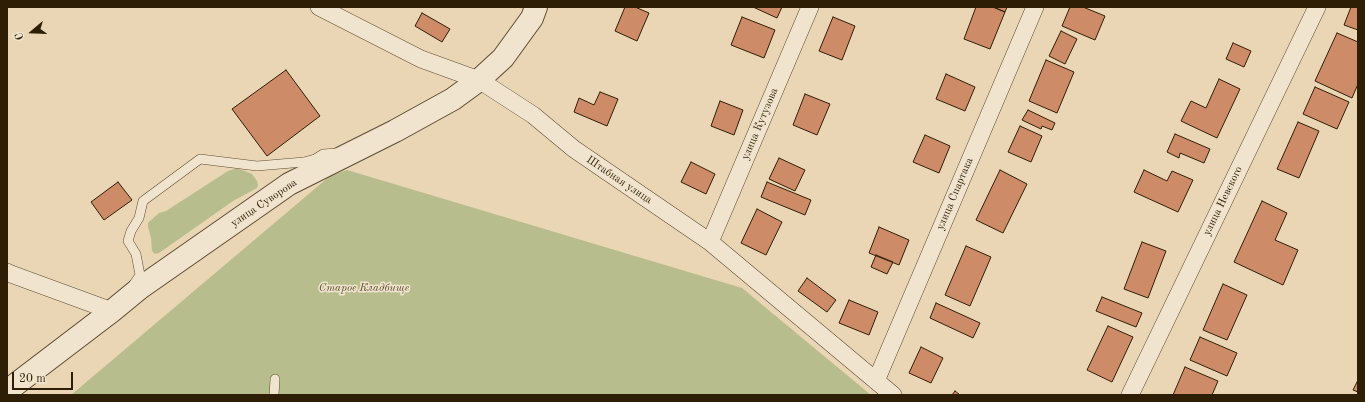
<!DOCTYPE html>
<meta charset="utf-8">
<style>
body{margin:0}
#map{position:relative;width:1365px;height:402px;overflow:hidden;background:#ead6b4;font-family:"Old Standard TT",serif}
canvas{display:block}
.frame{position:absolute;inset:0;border:8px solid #2e1e05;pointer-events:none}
.north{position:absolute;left:12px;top:12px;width:40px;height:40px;-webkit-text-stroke:3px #f1e4ce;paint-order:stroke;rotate:251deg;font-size:11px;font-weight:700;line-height:16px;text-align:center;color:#2e1e05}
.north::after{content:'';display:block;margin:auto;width:14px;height:18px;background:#2e1e05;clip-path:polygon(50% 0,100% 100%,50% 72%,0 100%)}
.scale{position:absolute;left:12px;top:372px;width:61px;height:18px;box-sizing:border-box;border:2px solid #2e1e05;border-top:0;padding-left:5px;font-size:12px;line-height:14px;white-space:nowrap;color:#2e1e05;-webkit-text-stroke:3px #f1e4ce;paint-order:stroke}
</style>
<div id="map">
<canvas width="1365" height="402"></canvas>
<div class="frame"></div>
<div class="north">С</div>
<div class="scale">20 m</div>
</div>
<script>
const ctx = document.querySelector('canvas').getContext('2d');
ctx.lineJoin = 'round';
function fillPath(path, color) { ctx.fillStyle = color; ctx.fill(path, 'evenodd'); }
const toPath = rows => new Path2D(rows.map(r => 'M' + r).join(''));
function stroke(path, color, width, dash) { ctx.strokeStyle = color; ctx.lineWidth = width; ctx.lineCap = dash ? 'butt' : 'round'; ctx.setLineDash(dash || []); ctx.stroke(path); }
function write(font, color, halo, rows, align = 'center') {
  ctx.font = font + ' "Old Standard TT",serif'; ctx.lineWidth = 3; ctx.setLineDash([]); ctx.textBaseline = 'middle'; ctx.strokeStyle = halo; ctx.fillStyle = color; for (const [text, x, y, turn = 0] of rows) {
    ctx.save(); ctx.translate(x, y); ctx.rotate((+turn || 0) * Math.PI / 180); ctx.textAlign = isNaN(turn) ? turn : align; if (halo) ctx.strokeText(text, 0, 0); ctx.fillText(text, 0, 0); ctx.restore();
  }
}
fillPath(toPath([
 [237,168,252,174,257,181,258,185,257,188,233,201,159,253,155,254,152,251,151,238,148,227,148,223,150,221,159,213,166,211,228,171],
 [347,170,742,288,871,395,71,395,330,176]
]), '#b7bd8c');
const building = toPath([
 [625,7,635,7,649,13,637,41,615,31,625,7],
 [753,7,782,7,777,18,753,7],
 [976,7,993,7,1005,12,990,49,964,39,976,7],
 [993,7,1007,7,1005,12,993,7],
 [1070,7,1083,7,1105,16,1095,40,1062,26,1070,7],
 [1351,7,1358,7,1358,30,1344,25,1351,7],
 [422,13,450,29,442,42,415,26,422,13],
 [742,17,775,30,764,58,731,45,742,17],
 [833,17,855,26,842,60,819,51,833,17],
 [1061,31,1077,39,1065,64,1049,56,1061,31],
 [1337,33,1358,42,1358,84,1352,98,1315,81,1337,33],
 [1233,43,1251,51,1244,67,1226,59,1233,43],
 [1046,60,1074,72,1057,113,1029,101,1046,60],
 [286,70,320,116,267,156,232,109,286,70],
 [946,74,975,87,965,111,936,99,946,74],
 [1219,79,1240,89,1217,138,1181,121,1191,101,1206,108,1219,79],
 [1315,87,1349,102,1337,129,1303,114,1315,87],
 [600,92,618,99,607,126,574,112,579,98,594,105,600,92],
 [805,94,830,104,817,135,793,125,805,94],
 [720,101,743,110,734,135,711,126,720,101],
 [1028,110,1055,123,1052,130,1042,126,1041,129,1022,120,1028,110],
 [1298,122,1319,131,1299,178,1277,169,1298,122],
 [1020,126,1042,136,1031,162,1008,152,1020,126],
 [1175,134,1210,149,1204,163,1180,153,1179,158,1167,152,1175,134],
 [925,135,950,146,939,173,913,162,925,135],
 [779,158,805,170,795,191,769,179,779,158],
 [691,162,715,174,706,194,681,182,691,162],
 [1000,170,1027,184,1003,233,976,220,1000,170],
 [1144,170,1167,181,1172,171,1193,180,1178,212,1134,192,1144,170],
 [118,182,132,200,104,220,91,202,118,182],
 [767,182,811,200,805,215,761,197,767,182],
 [1262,201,1287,213,1275,240,1298,250,1283,285,1234,262,1262,201],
 [757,209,782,222,766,255,741,243,757,209],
 [879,227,909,240,899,265,869,253,879,227],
 [1142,242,1166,251,1148,298,1124,289,1142,242],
 [966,246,991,257,970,306,945,295,966,246],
 [876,255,893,262,887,274,871,267,876,255],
 [807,278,836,300,827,312,798,291,807,278],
 [1223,284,1247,295,1227,340,1203,330,1223,284],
 [1102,297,1142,313,1136,327,1096,311,1102,297],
 [849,300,878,312,869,335,839,323,849,300],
 [936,303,980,323,973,338,930,318,936,303],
 [1108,326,1133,337,1112,382,1087,370,1108,326],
 [1200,337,1237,353,1227,376,1190,360,1200,337],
 [921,347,943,358,931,383,909,373,921,347],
 [1185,367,1218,381,1212,395,1173,395,1185,367],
 [1358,380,1358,392,1353,390,1358,380],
 [955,391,960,395,952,395,955,391]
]);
fillPath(building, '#ce8b68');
stroke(building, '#2e1e05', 1);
const service = toPath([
 [134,284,140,275,136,254,128,241,131,231,139,218,143,201,200,159,257,166,304,162,315,159,323,154,337,153],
 [274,395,275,379]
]);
const minor = toPath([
 [319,7,421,59,479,80,533,115,574,149,710,242,893,395],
 [710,242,810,7],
 [7,272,11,274,112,311],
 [876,381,1035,7],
 [1130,395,1317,7]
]);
const tertiary = toPath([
 [7,391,112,311,140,288,289,184,395,131,453,99,479,80,503,58,532,18,536,7]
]);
stroke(service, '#5d4c31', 10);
stroke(minor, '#5d4c31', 18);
stroke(tertiary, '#5d4c31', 24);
stroke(service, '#f1e4ce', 9);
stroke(minor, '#f1e4ce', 17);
stroke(tertiary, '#f1e4ce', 22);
write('11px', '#2e1e05', '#f1e4ce', [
 ["улица Кутузова",760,124,-67],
 ["Штабная улица",619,180,34],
 ["улица Спартака",955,194,-67],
 ["улица Невского",1223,201,-64],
 ["улица Суворова",264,203,-34]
]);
write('italic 11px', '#574e2e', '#f1e4ce', [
 ["Старое Кладбище",364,288]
]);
</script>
